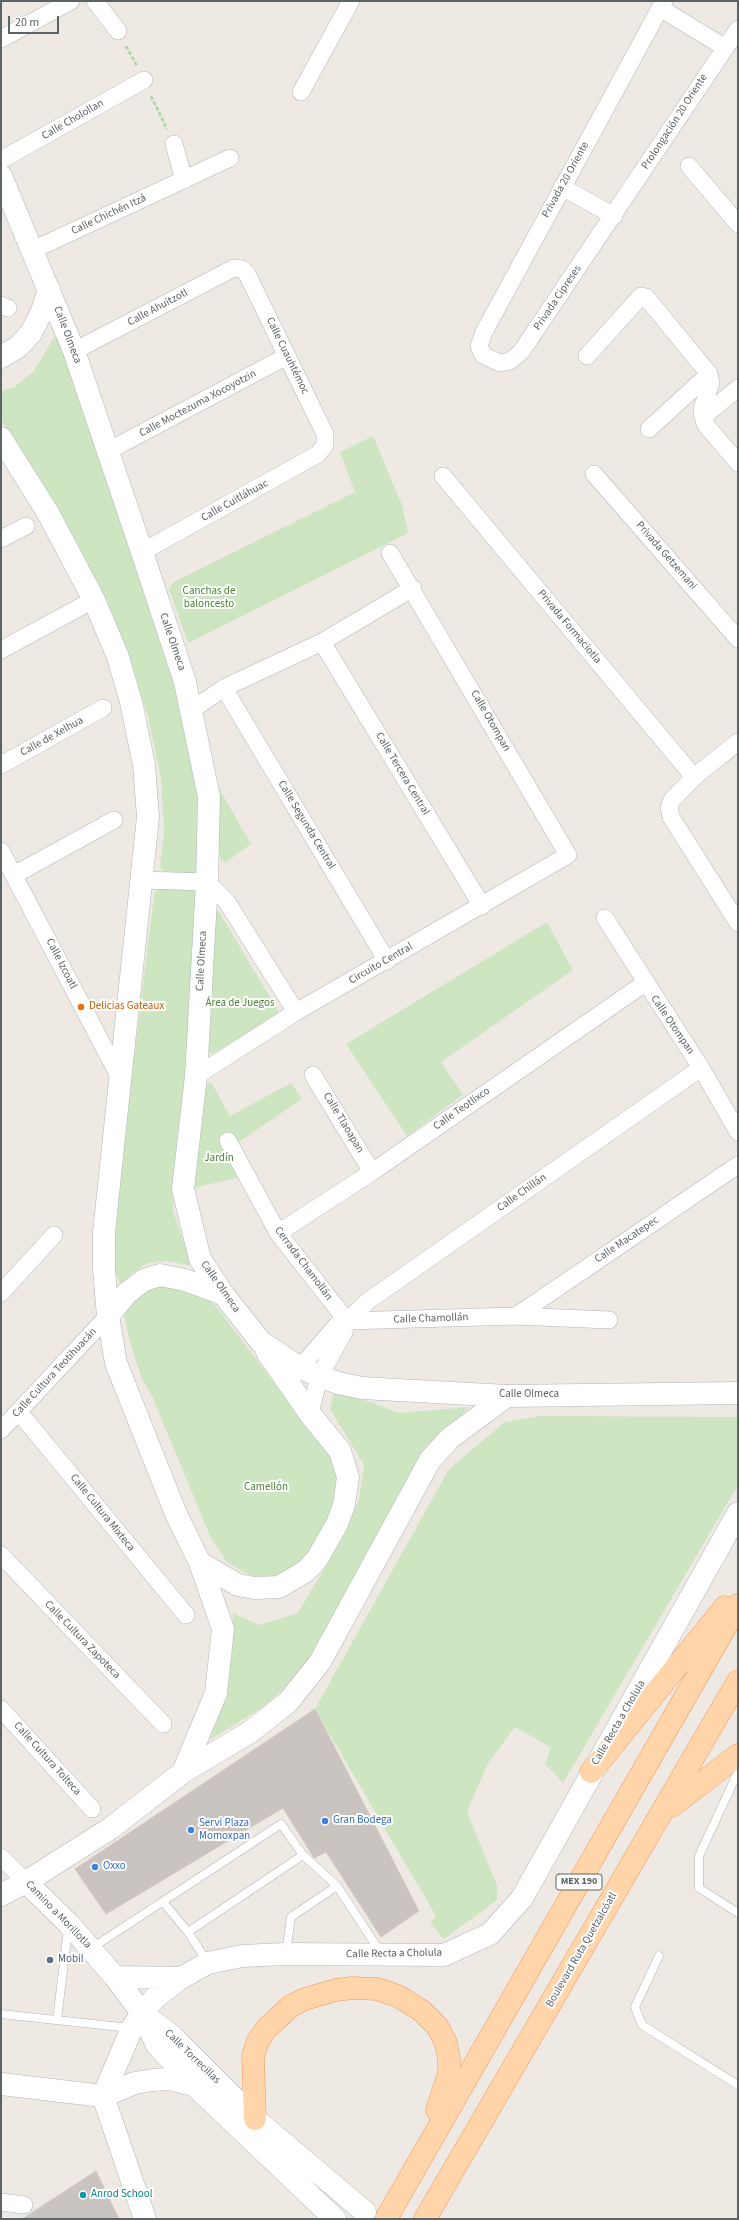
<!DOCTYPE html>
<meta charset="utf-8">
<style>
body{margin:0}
#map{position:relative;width:739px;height:2220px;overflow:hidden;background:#efe9e4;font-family:"Source Sans 3",sans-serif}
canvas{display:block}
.frame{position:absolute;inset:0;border:2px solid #5c6365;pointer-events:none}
.scale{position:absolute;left:8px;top:16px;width:51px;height:18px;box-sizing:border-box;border:2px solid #5c6365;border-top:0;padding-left:5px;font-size:12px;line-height:14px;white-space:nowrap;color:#5c6365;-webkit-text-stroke:3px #fff;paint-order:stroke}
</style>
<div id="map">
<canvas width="739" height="2220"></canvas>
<div class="frame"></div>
<div class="scale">20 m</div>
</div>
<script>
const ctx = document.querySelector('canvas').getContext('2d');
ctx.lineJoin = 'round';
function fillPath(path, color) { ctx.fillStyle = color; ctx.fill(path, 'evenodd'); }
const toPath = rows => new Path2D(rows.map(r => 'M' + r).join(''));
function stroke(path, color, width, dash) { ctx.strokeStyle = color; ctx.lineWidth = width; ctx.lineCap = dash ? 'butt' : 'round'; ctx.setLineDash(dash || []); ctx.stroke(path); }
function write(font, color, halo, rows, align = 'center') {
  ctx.font = font + ' "Source Sans 3",sans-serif'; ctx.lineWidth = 4; ctx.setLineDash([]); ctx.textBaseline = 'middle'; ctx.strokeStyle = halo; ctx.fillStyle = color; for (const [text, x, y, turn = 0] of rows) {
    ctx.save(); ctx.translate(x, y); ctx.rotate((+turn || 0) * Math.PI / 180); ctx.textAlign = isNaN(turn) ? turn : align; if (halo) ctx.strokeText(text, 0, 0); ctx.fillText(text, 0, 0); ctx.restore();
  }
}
fillPath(toPath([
 [58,336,163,635,206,808,202,875,164,875,160,865,164,831,161,779,148,717,126,648,76,544,1,420,1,391,14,387,33,372,53,339],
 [373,436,402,505,408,533,188,643,169,589,174,582,355,492,340,452],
 [215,777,221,792,251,844,225,863,221,859,217,847],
 [168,884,202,891,185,1085,175,1157,173,1211,192,1266,167,1261,148,1263,132,1273,121,1284,115,1272,115,1247,121,1164,154,895,158,886],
 [218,910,280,1014,212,1054,209,1052,216,911],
 [547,922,573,970,441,1062,463,1095,407,1136,346,1044],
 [211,1082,230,1116,291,1083,302,1099,236,1144,249,1175,193,1188,207,1084],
 [172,1280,211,1300,330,1456,338,1484,332,1512,299,1570,276,1579,249,1575,227,1562,211,1538,152,1396,142,1379,131,1346,124,1315,132,1302,152,1284],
 [334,1391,373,1403,399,1413,469,1407,427,1452,316,1657,265,1706,211,1739,207,1735,225,1695,232,1653,233,1613,259,1625,298,1613,338,1545,359,1500,364,1465,330,1409],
 [541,1416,738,1417,738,1485,563,1783,545,1764,551,1747,515,1727,488,1763,467,1812,497,1885,497,1900,444,1939,430,1923,436,1916,315,1709,449,1469,505,1422]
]), '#cde6c1');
const building = toPath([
 [315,1709,419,1911,381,1937,326,1852,314,1858,283,1808,106,1914,75,1869,315,1709],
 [96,2171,119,2219,22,2219,96,2171]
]);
fillPath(building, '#cac4c1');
stroke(building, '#d3c9c2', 1);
const lane = toPath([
 [738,1772,699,1856,699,1888,738,1913],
 [163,1902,188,1932],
 [92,1948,281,1824,303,1855,337,1886,381,1953],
 [286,1952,291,1917,337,1886],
 [659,1956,635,2007,642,2025,738,2085],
 [208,1963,188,1932,303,1855],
 [1,2014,130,2028],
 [57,2020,68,1929]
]);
const street = toPath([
 [95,1,118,31],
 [664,1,484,332,479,346,483,355,491,359,500,363,510,361,521,352,738,29],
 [660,8,724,47],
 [1,39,71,1],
 [301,92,351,1],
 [174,144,184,180],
 [1,160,144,80],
 [689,166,738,224],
 [562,187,614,216],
 [33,250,230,158],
 [1,305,8,308],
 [74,351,234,268,242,269,247,274,325,434,325,445,318,454,142,552],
 [587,356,641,296,646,297,709,374,711,382,702,409,703,417,705,424,738,463],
 [703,417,738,388],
 [649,429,709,374],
 [108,451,287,356],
 [594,474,738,639],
 [443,476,694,777],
 [1,539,26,526],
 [322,642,482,906],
 [1,650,82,606],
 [224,688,387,961],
 [190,711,224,688,322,642,413,588],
 [738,742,694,777,672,800,669,807,671,817,738,923],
 [1,765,103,708],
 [1,851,120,1078],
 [14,875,114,820],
 [142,880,207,882,227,902,296,1012],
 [605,918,701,1068,738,1132],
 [313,1075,372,1172],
 [196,1076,296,1012,568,855,390,553],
 [228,1141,278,1233,347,1321],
 [278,1233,372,1172,645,983],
 [1,1293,54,1235],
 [516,1316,738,1165],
 [347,1321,516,1316,609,1320],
 [293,1376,337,1325,347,1321,368,1301,701,1068],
 [19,1412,186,1615],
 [310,1414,319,1377,344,1332,347,1321],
 [1,1430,108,1316],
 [1,1555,163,1724],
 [1,1709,92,1809],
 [1,1857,26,1882],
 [1,2202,24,2205]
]);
const secondary = toPath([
 [1,176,74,351,142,552,185,682,209,797,207,882,196,1076,183,1189,200,1259,223,1294,261,1342,300,1368,338,1383,362,1388,507,1396,738,1393],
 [1,357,18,347,31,333,42,311,49,289],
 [1,438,48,513,94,600,118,657,131,702,144,765,148,817,104,1232,104,1269,108,1316,116,1363,176,1514,200,1563,223,1629,216,1693,183,1772],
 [108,1316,127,1293,144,1280,160,1275,185,1280,223,1294],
 [200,1563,238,1585,255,1588,279,1587,306,1571,317,1559,337,1524,344,1505,348,1477,340,1451,310,1414,267,1352],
 [26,1882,69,1924,115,1977,142,2013,157,2045,194,2085,335,2219],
 [1,1895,26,1882,111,1828,183,1772,250,1732,288,1702,320,1662,430,1460,450,1438,507,1396],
 [115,1977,181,1978],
 [146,2016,172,2036,255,2119,365,2212],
 [1,2084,103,2096,135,2083,153,2080,169,2079,194,2085],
 [145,2219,103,2096,132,2028,142,2013,155,1998,181,1978,208,1963,242,1956,285,1954,444,1955,490,1934,522,1898,738,1513]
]);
const primary = toPath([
 [591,1772,725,1607],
 [672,1806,738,1755],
 [255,2119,253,2056,258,2041,267,2028,291,2006,305,1999,336,1990,352,1988,377,1989,398,1996,422,2011,437,2026,446,2043,449,2058,449,2073,437,2110],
 [386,2219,738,1605],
 [425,2219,738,1681]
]);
stroke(lane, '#b0b5b7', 9);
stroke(street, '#b0b5b7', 18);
stroke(secondary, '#afb5b7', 23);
stroke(primary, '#f1965b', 23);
stroke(toPath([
 [126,46,137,66],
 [151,96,167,129]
]), '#a7d8a4', 2.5, [4, 2]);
stroke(lane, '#fff', 8);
stroke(street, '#fff', 17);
stroke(secondary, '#fff', 22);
stroke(primary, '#ffd5a9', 22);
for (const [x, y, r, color] of [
 [81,1007,4,"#e8710a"],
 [325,1821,4,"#3f7fe0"],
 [191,1830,4,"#3f7fe0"],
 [95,1867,4,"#3f7fe0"],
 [50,1960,4,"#5c6f8a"],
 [83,2195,4,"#0f9aa8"]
]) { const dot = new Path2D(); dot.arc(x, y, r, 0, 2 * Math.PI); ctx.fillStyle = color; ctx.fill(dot); stroke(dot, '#fff', 1.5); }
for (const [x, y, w] of [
 [579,1882,46]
]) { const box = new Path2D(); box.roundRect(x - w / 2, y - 8, w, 16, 3); ctx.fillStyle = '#fff'; ctx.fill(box); stroke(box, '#5c6365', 1); }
write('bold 10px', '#5c6365', null, [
 ["MEX 190",579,1882]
]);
write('11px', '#5c6365', '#fff', [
 ["Calle Cholollan",73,120,-30],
 ["Prolongación 20 Oriente",675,122,-57],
 ["Privada 20 Oriente",566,180,-61],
 ["Calle Chichén Itzá",109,215,-25],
 ["Privada Cipreses",558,298,-56],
 ["Calle Ahuitzotl",158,308,-28],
 ["Calle Olmeca",67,335,69],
 ["Calle Cuauhtémoc",287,356,64],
 ["Calle Moctezuma Xocoyotzin",198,404,-28],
 ["Calle Cuitláhuac",235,501,-29],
 ["Privada Getzemani",666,556,49],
 ["Privada Formaciotla",569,627,50],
 ["Calle Olmeca",172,642,71],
 ["Calle Otompan",490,721,60],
 ["Calle de Xelhua",52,737,-29],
 ["Calle Tercera Central",402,774,59],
 ["Calle Segunda Central",306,825,59],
 ["Calle Olmeca",202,961,-87],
 ["Calle Izcoatl",61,964,63],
 ["Circuito Central",381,964,-30],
 ["Calle Otompan",672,1025,56],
 ["Calle Teotlixco",462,1109,-35],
 ["Calle Tlaoapan",343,1123,59],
 ["Calle Chillán",522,1193,-35],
 ["Calle Macatepec",627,1240,-34],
 ["Cerrada Chamollán",303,1264,53],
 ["Calle Olmeca",220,1287,55],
 ["Calle Chamollán",431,1319,-2],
 ["Calle Cultura Teotihuacán",55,1373,-47],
 ["Calle Olmeca",529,1395],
 ["Calle Cultura Mixteca",102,1513,51],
 ["Calle Cultura Zapoteca",82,1640,46],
 ["Calle Recta a Cholula",619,1723,-60],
 ["Calle Cultura Tolteca",47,1759,48],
 ["Camino a Morillotla",58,1915,46],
 ["Boulevard Ruta Quetzalcóatl",582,1950,-60],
 ["Calle Recta a Cholula",394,1954,-1],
 ["Calle Torrecillas",192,2057,44]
]);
write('11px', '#4a8334', '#fff', [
 ["Canchas de",209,592],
 ["baloncesto",209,605],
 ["Área de Juegos",240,1004],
 ["Jardín",219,1159],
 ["Camellón",266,1488]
]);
write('11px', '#c56008', '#fff', [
 ["Delicias Gateaux",89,1007]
], 'left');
write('11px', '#366cbe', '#fff', [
 ["Gran Bodega",333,1821],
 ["Servi Plaza",199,1824],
 ["Momoxpan",199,1837],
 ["Oxxo",103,1867]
], 'left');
write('11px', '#4e5e75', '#fff', [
 ["Mobil",58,1960]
], 'left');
write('11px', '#0d838f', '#fff', [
 ["Anrod School",91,2195]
], 'left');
</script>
